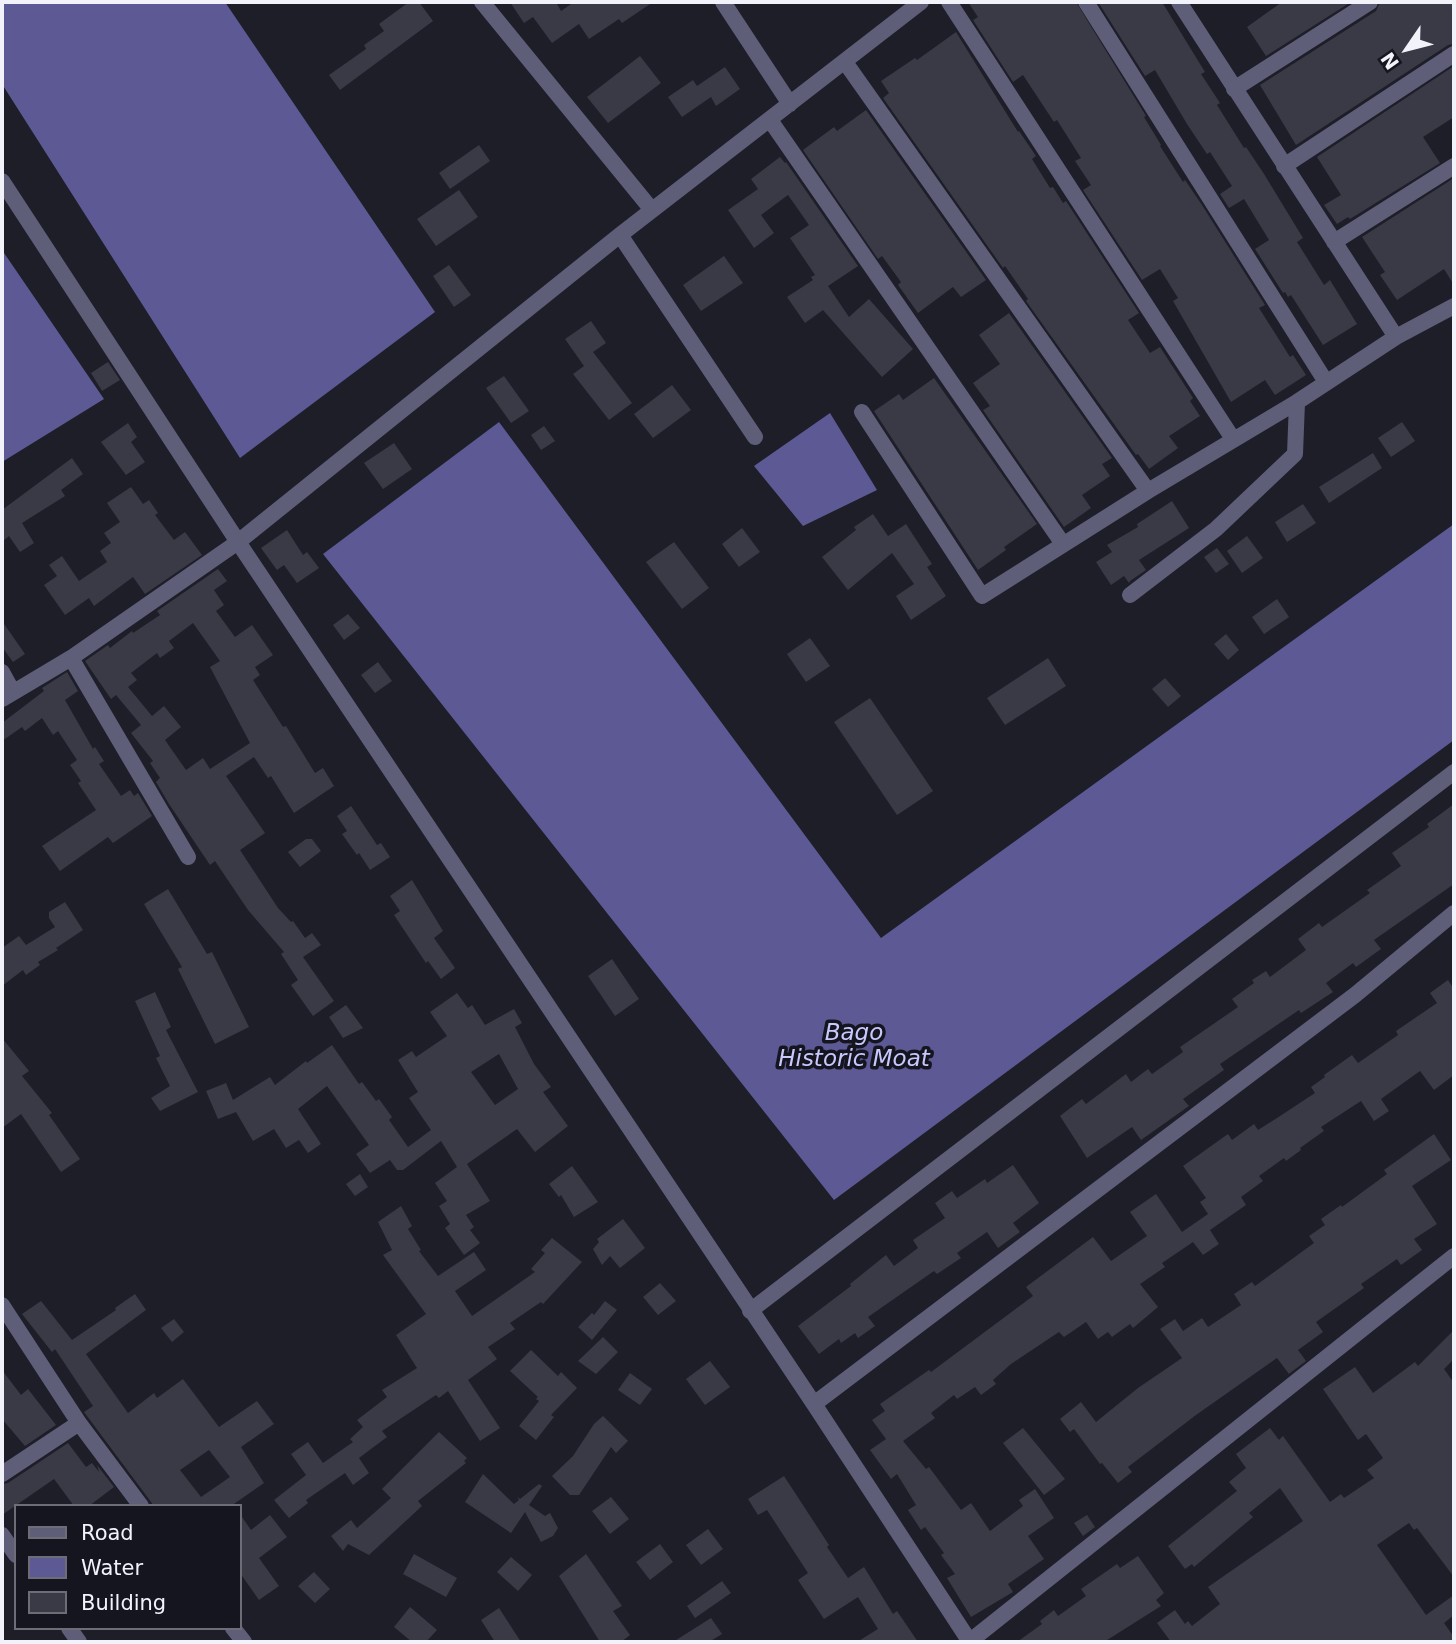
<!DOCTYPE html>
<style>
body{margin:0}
#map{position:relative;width:1456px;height:1644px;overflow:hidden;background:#1e1e29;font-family:"DejaVu Sans",sans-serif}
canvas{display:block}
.frame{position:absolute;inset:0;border:4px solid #f2f2fa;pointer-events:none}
.legend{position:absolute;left:14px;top:1504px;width:228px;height:126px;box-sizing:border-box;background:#151520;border:2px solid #6d6d77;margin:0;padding:9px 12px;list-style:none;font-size:21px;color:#f2f2fa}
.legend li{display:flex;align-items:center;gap:14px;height:35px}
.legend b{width:35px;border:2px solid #6d6d77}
.north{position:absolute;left:1372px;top:14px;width:70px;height:70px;-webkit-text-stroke:5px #151520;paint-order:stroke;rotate:235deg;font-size:19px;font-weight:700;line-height:28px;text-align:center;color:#f2f2fa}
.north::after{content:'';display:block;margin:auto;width:24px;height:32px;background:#f2f2fa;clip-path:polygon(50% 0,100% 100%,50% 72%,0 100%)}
</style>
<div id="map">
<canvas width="1456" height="1644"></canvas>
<div class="frame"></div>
<ul class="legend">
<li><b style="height:9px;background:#5f5e79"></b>Road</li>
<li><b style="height:19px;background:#5c5994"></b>Water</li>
<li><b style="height:19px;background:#3a3a46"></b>Building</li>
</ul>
<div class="north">N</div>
</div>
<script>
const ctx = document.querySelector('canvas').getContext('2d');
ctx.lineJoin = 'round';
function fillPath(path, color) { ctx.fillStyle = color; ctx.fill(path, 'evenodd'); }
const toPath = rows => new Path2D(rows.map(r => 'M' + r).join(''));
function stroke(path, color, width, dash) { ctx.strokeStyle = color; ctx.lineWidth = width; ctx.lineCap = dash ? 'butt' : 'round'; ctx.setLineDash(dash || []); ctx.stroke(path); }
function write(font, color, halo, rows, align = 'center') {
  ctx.font = font + ' "DejaVu Sans",sans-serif'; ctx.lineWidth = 7; ctx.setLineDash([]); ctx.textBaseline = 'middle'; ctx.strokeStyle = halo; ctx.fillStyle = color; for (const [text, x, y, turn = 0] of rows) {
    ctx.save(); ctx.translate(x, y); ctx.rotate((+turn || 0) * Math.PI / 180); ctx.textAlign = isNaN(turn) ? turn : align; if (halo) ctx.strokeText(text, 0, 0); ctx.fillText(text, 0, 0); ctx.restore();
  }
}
fillPath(toPath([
 [2,2,225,2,435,312,240,458,2,84],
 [2,250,104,399,2,462],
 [830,413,877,490,803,526,754,466],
 [499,422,881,938,1454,524,1454,740,834,1200,323,554]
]), '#5c5994');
fillPath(toPath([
 [409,2,419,2,433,21,340,90,329,75,366,49,364,45,384,31,379,24],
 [510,2,556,2,561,11,574,2,653,2,622,23,619,19,589,39,579,24,552,43,533,17,524,23],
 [968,2,1076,2,1146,116,1144,117,1161,145,1160,146,1183,182,1185,180,1202,205,1265,305,1259,308,1290,357,1293,355,1306,375,1275,395,1265,380,1231,402,1173,301,1178,298,1160,269,1142,280,1083,190,1091,185,1075,161,1081,158,1057,120,1054,122,1023,75,1013,82,973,20,978,17],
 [1098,2,1162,2,1205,72,1201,74,1220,103,1217,105,1244,148,1246,147,1264,174,1303,238,1297,242,1324,285,1330,280,1357,324,1323,345,1291,295,1288,297,1285,292,1283,293,1255,249,1269,240,1244,199,1229,208,1220,194,1232,186,1210,152,1207,154,1187,124,1155,70,1145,76],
 [1282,2,1351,2,1266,56,1247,27],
 [1380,2,1454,2,1454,44,1448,45,1296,145,1260,85,1376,11],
 [956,32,1018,132,1019,131,1036,156,1032,159,1050,188,1053,187,1063,203,1066,201,1139,313,1128,320,1150,353,1160,347,1193,398,1190,401,1200,416,1169,436,1178,448,1149,469,1138,454,1136,455,1026,301,1028,299,1005,266,1003,268,883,98,889,93,881,81,915,58,917,60],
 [640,56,661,83,608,123,587,97],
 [1454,66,1454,117,1423,137,1440,163,1350,219,1348,217,1337,224,1324,205,1341,195,1317,157],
 [725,67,740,89,716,106,711,97,682,117,668,97,693,80,697,86],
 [866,110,986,280,961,297,953,287,918,313,898,285,901,282,882,256,878,259,803,150,834,127,837,131],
 [479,145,490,161,450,189,439,173],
 [780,157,785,163,786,162,858,266,828,286,849,317,869,299,913,349,882,377,823,310,805,323,787,297,813,280,811,277,815,275,790,238,809,225,788,195,761,215,774,233,754,248,728,210,758,189,751,179],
 [1454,178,1454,285,1444,269,1397,300,1380,275,1385,272,1362,237],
 [459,190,478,217,436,246,417,219],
 [724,256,743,283,701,311,683,285],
 [449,265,471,295,454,307,433,276],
 [1009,313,1112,458,1102,464,1110,476,1082,495,1091,508,1064,527,983,410,990,406,973,383,1000,364,979,335],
 [591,321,606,343,593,352,632,403,609,420,573,374,584,366,565,339],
 [108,362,120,380,102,391,91,373],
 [504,376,529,411,511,423,486,388],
 [934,378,1037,524,1004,547,1006,550,978,570,874,411,899,394,903,400],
 [672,385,691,410,653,438,634,414],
 [1402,422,1415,441,1391,457,1378,438],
 [128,423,137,437,131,442,145,462,126,475,101,442],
 [544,426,555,441,541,450,531,435],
 [394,443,412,469,383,489,364,463],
 [1373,453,1382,468,1329,503,1319,487],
 [72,458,83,474,61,490,65,496,22,523,34,543,20,552,9,536,2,542,2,510],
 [131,487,143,504,149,500,158,513,155,515,174,540,185,532,202,555,145,594,133,577,94,606,89,598,65,615,44,585,57,576,49,565,62,556,79,581,107,562,100,551,111,543,104,533,120,522,107,503],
 [1172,501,1189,528,1139,560,1146,570,1130,581,1129,583,1124,576,1111,585,1096,562,1112,552,1107,545,1138,527,1137,524],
 [1303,504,1316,523,1287,542,1275,522],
 [873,514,888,536,906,524,932,564,927,567,946,596,911,620,896,596,914,584,892,553,848,590,822,557,856,530,854,527],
 [742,528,760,552,739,567,722,544],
 [287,530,303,555,307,552,319,568,297,583,284,565,277,570,261,548],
 [1247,536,1263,558,1242,573,1227,551],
 [674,542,709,588,682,609,646,562],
 [1217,548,1229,564,1216,573,1204,557],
 [218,569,227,581,214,590,224,605,216,611,235,637,252,625,273,655,255,667,260,675,253,680,283,727,286,726,315,773,323,768,334,786,294,813,271,776,268,778,254,757,226,776,265,833,240,850,278,908,291,922,293,921,305,938,312,933,321,945,303,957,334,1001,313,1016,291,985,298,980,281,954,284,952,248,910,215,861,210,865,169,804,156,782,160,778,150,763,153,761,131,733,141,725,116,695,111,699,85,661,108,645,110,648,132,631,133,633,160,615,157,611],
 [193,623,220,661,210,667,250,743,210,769,203,758,186,770,165,740,181,727,164,706,152,716,128,687,137,680,131,673,157,653,160,658,174,648,169,641],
 [1277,599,1289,617,1264,634,1252,617],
 [348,614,360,628,344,640,333,625],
 [2,621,25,654,13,662,2,647],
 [1226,634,1239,650,1228,660,1214,644],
 [810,638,830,666,806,682,787,654],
 [1048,658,1066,686,1005,725,987,698],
 [378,662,392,681,375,693,361,675],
 [67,672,78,691,65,700,93,749,95,747,104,761,99,764,121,796,130,790,134,796,138,793,152,816,113,843,108,837,60,871,42,846,96,810,78,783,81,781,70,765,77,760,58,731,53,735,42,718,25,731,22,727,2,741,2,723,44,691,42,688],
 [1165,678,1181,696,1168,707,1152,689],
 [870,698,933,791,897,815,834,722],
 [1454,804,1454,884,1374,940,1381,949,1356,967,1353,963,1326,983,1333,992,1301,1013,1299,1010,1220,1064,1224,1070,1183,1099,1189,1106,1141,1140,1132,1127,1087,1158,1060,1116,1082,1099,1086,1104,1126,1074,1131,1082,1148,1069,1152,1074,1183,1052,1180,1047,1238,1007,1232,999,1254,983,1252,980,1266,971,1270,977,1306,950,1298,939,1319,923,1322,927,1370,893,1367,890,1401,866,1392,853,1429,827,1427,824],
 [351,806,377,845,381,843,390,857,370,870,359,853,357,855,342,834,347,831,337,816],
 [306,839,312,839,321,851,300,867,288,852],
 [412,880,443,931,434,938,455,968,441,979,428,961,426,963,394,915,400,911,390,896],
 [168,889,207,954,212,952,249,1027,215,1044,178,969,182,967,144,904],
 [65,902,83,930,56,948,58,950,38,962,40,965,26,975,23,970,2,986,2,948,19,936,26,945,55,927,49,918,49,912],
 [612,959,639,999,615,1016,588,976],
 [1448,980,1454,989,1454,1075,1434,1090,1420,1071,1381,1099,1389,1111,1374,1121,1361,1101,1321,1127,1324,1131,1300,1148,1301,1150,1286,1161,1284,1158,1259,1176,1263,1181,1241,1197,1246,1205,1210,1230,1219,1244,1203,1255,1193,1242,1162,1263,1165,1267,1140,1284,1158,1307,1133,1328,1130,1324,1112,1337,1108,1332,1098,1339,1086,1322,1064,1337,1059,1332,1011,1364,993,1380,996,1384,981,1395,975,1387,957,1399,954,1395,931,1413,935,1418,903,1441,926,1469,929,1467,961,1510,971,1503,990,1531,1023,1506,1019,1500,1035,1489,1054,1518,1028,1536,1044,1559,1008,1584,1013,1592,971,1617,947,1578,955,1574,941,1555,944,1553,925,1527,921,1530,908,1510,916,1505,897,1474,891,1479,870,1450,886,1439,872,1420,885,1411,880,1404,929,1370,931,1372,1033,1296,1026,1287,1093,1237,1111,1261,1147,1236,1130,1212,1156,1194,1182,1232,1208,1214,1200,1202,1206,1198,1183,1166,1228,1134,1232,1140,1254,1124,1258,1130,1277,1118,1315,1093,1311,1087,1325,1077,1324,1075,1352,1055,1358,1063,1398,1035,1396,1031,1437,1003,1430,993],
 [155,992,171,1027,166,1030,198,1092,160,1111,151,1098,170,1086,156,1058,160,1056,135,1001],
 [457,993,468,1008,472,1005,485,1025,514,1009,522,1023,515,1027,534,1064,551,1087,543,1092,568,1126,535,1152,517,1129,467,1164,490,1201,466,1215,474,1227,470,1230,480,1243,464,1255,445,1228,450,1224,439,1206,447,1201,435,1183,457,1167,441,1141,403,1170,397,1170,390,1160,370,1173,356,1154,369,1145,327,1086,298,1109,321,1144,308,1153,299,1140,286,1148,274,1129,253,1141,236,1112,218,1119,206,1091,226,1083,233,1100,270,1077,275,1085,306,1061,307,1063,332,1045,359,1084,362,1082,376,1101,379,1099,392,1117,389,1120,408,1147,431,1130,409,1098,418,1092,398,1060,412,1051,416,1057,447,1036,430,1012],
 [499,1054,518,1089,495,1105,471,1072],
 [346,1005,363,1028,343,1038,329,1017],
 [2,1038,29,1071,22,1076,52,1113,49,1115,80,1159,61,1172,21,1114,2,1128],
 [1434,1134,1451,1160,1412,1186,1437,1224,1414,1239,1422,1250,1401,1265,1397,1259,1361,1284,1364,1288,1316,1322,1323,1332,1298,1350,1306,1361,1290,1373,1289,1374,1277,1358,1196,1415,1128,1467,1132,1472,1118,1483,1102,1463,1100,1464,1074,1429,1070,1432,1060,1419,1081,1402,1096,1422,1138,1388,1182,1358,1160,1329,1175,1319,1183,1331,1202,1318,1208,1327,1241,1305,1234,1294,1252,1282,1255,1286,1314,1243,1309,1236,1325,1225,1321,1219,1341,1205,1342,1207,1387,1174,1384,1170],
 [1013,1165,1039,1203,1013,1223,1020,1232,998,1248,987,1232,957,1253,961,1258,937,1274,934,1271,868,1317,875,1326,858,1338,855,1333,841,1343,839,1339,819,1354,798,1326,851,1286,850,1284,886,1255,894,1266,918,1248,913,1240,945,1218,935,1203,952,1191,957,1198,985,1179,987,1183],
 [572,1166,598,1202,574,1217,561,1195,559,1197,549,1184],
 [360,1174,368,1187,355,1196,346,1184],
 [401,1206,412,1226,408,1229,421,1250,419,1251,438,1276,474,1252,486,1270,455,1291,472,1316,535,1272,531,1269,545,1253,541,1250,552,1238,582,1262,543,1304,541,1302,510,1323,515,1329,488,1347,497,1359,468,1380,500,1428,480,1441,448,1391,439,1398,436,1395,382,1431,387,1437,359,1458,369,1473,353,1485,345,1473,306,1500,308,1503,289,1518,274,1500,306,1475,291,1454,308,1442,323,1463,353,1442,350,1439,363,1427,357,1420,387,1397,382,1390,417,1368,396,1335,426,1314,383,1255,392,1250,378,1222],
 [623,1219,645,1248,620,1268,610,1256,602,1265,593,1249,599,1242,597,1239],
 [660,1283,676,1301,658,1315,643,1297],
 [135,1294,146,1310,86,1354,128,1413,154,1393,157,1398,183,1379,219,1427,257,1401,274,1424,241,1447,264,1483,231,1506,154,1506,84,1412,93,1406,55,1349,52,1352,22,1314,41,1301,72,1340,116,1310,115,1308],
 [209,1450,230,1477,201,1497,180,1470],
 [605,1301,617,1310,592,1340,578,1327,592,1313,594,1315],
 [174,1319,184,1332,172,1342,161,1328],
 [1454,1330,1454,1359,1444,1369,1454,1383,1454,1577,1417,1528,1414,1530,1409,1523,1377,1545,1426,1615,1454,1595,1454,1615,1444,1623,1454,1637,1454,1642,1171,1642,1157,1623,1175,1610,1185,1624,1188,1621,1192,1626,1220,1604,1208,1587,1303,1521,1280,1488,1249,1513,1253,1517,1194,1567,1192,1564,1185,1569,1168,1546,1237,1491,1229,1482,1246,1468,1236,1454,1270,1428,1279,1440,1283,1436,1330,1502,1341,1494,1344,1498,1374,1478,1367,1470,1383,1458,1366,1434,1358,1440,1323,1389,1355,1367,1373,1393,1415,1362,1418,1366],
 [603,1337,618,1352,596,1374,578,1361],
 [531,1350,558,1376,561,1372,577,1388,551,1415,554,1417,536,1440,519,1426,539,1401,536,1399,538,1397,510,1371],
 [710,1361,730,1387,705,1405,686,1379],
 [2,1370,21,1395,28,1389,56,1425,25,1446,2,1419],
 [630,1373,652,1389,640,1405,618,1390],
 [603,1416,628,1441,616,1453,611,1447,579,1495,570,1495,552,1476,573,1456,594,1424],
 [1023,1428,1065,1479,1044,1495,1003,1443],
 [439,1432,467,1458,464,1461,466,1463,418,1501,422,1506,369,1555,348,1544,343,1551,331,1536,351,1520,357,1528,391,1498,382,1489],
 [68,1443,86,1467,92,1463,99,1472,97,1465,114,1487,89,1506,74,1506,54,1479,2,1515,2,1484,8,1483],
 [483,1474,514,1504,519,1500,517,1497,520,1499,539,1484,542,1486,529,1505,545,1516,550,1513,558,1528,553,1536,541,1542,525,1512,511,1533,465,1502],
 [784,1476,829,1545,827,1547,846,1575,848,1578,864,1567,893,1614,897,1611,918,1642,857,1642,878,1629,858,1597,824,1619,798,1580,808,1573,793,1550,767,1510,758,1515,748,1499],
 [611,1497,629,1519,610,1534,592,1511],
 [240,1514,251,1530,270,1515,287,1537,259,1558,279,1586,259,1600,240,1573],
 [1087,1515,1095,1527,1083,1536,1074,1523],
 [708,1529,723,1549,701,1565,686,1545],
 [660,1544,673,1562,650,1580,636,1562],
 [414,1554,457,1578,446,1597,403,1574],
 [586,1554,622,1606,613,1611,630,1635,621,1642,600,1642,559,1576],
 [1138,1556,1164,1593,1156,1600,1161,1606,1104,1642,1017,1642,1042,1624,1040,1621,1054,1610,1058,1616,1086,1596,1081,1589,1117,1564,1120,1568],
 [511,1557,532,1575,518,1591,497,1572],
 [314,1572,330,1589,315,1603,298,1586],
 [722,1581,731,1593,695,1618,687,1606],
 [410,1607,437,1630,426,1642,412,1642,394,1627],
 [499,1608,521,1642,495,1642,481,1620],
 [711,1618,722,1634,709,1642,673,1642]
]), '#3a3a46');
stroke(toPath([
 [482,2,652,210],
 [723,2,790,104],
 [949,2,1233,439],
 [1086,2,1326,382],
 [1179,2,1396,337],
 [845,62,1148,491],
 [1234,89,1370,2],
 [770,120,1063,544],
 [1284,166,1454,54],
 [2,181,238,542,814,1404,970,1642],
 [620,235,755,437],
 [1334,242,1454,166],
 [862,412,982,596,1148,491,1297,402,1396,337,1454,306],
 [1130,595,1216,529,1295,454,1297,402],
 [71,658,188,857],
 [2,672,13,692],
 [2,699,71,658,238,542,620,235,921,2],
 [2,1305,79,1423,141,1506],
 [750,1311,1454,772],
 [814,1404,1355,995,1454,913],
 [2,1474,79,1423],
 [2,1535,16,1555],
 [69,1628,79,1642],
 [233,1628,244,1642],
 [969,1642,1454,1256]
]), '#5f5e79', 16);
write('italic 23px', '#c8c8fd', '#151520', [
 ["Bago",854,1034],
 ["Historic Moat",854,1060]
]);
</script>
